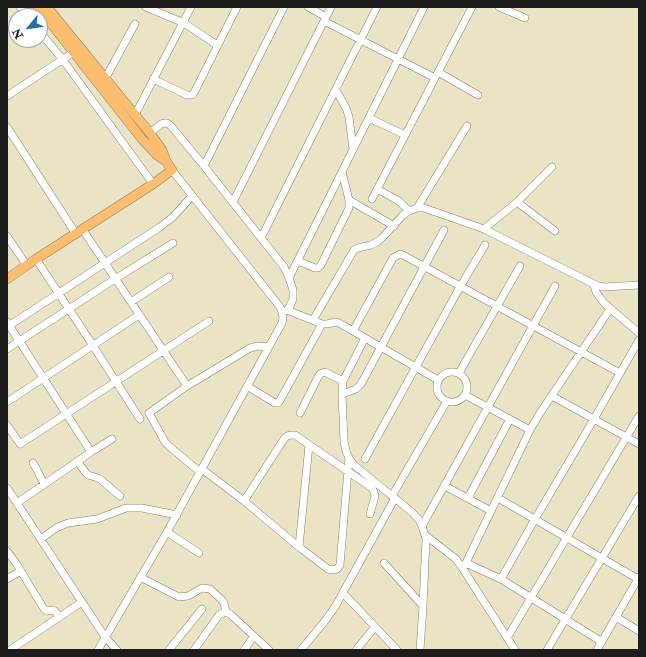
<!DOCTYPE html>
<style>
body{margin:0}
#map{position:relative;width:646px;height:657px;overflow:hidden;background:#ebe4c4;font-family:"IM FELL Double Pica",serif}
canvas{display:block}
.frame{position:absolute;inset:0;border:8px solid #1c1c1c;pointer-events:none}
.north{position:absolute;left:8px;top:8px;width:40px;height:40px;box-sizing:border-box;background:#fff;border:1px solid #a4a4a4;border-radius:50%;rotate:241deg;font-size:11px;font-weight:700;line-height:16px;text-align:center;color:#1c1c1c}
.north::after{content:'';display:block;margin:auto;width:14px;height:18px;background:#1f6fb2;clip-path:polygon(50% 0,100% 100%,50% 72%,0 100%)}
</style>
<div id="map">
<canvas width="646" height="657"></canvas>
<div class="frame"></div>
<div class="north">N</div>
</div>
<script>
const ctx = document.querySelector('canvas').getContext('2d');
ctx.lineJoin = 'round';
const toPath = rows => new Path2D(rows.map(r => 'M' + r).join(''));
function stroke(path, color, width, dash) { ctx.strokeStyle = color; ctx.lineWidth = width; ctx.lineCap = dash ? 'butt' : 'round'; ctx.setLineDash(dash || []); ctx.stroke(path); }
const minor = toPath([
 [20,7,27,16],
 [146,7,184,23,217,45],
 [308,7,326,17],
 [499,7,525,18],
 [324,21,435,78],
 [40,32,63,60,153,184],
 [438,72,478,95],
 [105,79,135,24],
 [153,79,187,95,192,95,194,93,237,7],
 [336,90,346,108,349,117,353,149],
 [7,96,74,52],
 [135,115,191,7],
 [369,118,405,135],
 [7,127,76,234],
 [150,133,161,124,165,123,167,123,171,126,204,166],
 [377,189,399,201,409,211],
 [372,199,472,7],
 [349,200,394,226],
 [233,202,331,7],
 [517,202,555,231],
 [417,208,467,126],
 [484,229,517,202,552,167],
 [83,230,187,386],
 [7,236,27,266],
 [261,238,377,7],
 [36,259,90,341,140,419],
 [298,261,315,268,318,268,321,265,349,208,349,200,342,172],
 [289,278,424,7],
 [594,285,596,292,604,303,639,333],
 [131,302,169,277],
 [287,310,322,324,327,324,336,322,339,323,438,380],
 [282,312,287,310,290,306,293,299,293,290,289,278,284,267,204,166,211,152,284,7],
 [313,320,354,250,358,248,371,245,377,242,382,238,403,215,409,211,417,208,424,208,484,229,598,286,604,287,639,285],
 [7,322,91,452],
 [7,327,160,227,173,217,192,196],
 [353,331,393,258,400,254,403,255,620,373],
 [365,338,343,381,342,394,344,441,346,451,349,458,354,465,413,513,419,520,422,526,426,539,423,606,420,650],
 [7,349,115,279,173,243],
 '437 387a15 15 0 1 1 30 0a15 15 0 1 1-30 0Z',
 [459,373,520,266],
 [247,386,275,403,277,403,279,402,322,324],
 [342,394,356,389,361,384,444,230],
 [465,395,530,430],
 [552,396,639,444],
 [7,402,139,315],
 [300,413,318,377,320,374,325,372,343,381],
 [7,425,20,444,209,321],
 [365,459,460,287,485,245],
 [77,461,86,473,88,475,98,478,101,480,120,496],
 [33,463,37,470,44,484],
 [202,469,244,501,299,547,328,569,333,570,337,569,340,565,349,458],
 [200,472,170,447,165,442,149,413,187,386,250,348,258,346,268,347],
 [445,486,491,511],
 [7,488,105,637,117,650],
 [392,496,447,401],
 [468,498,510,419],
 [498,498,638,579],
 [244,501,284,439,287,436,292,435,295,435,372,488,374,492,375,496,370,514],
 [17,503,91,452,112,439],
 [422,526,555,286],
 [167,532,199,553],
 [425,535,456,559,463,569,515,650],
 [41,539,56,528,68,523,97,519,126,508,142,508,177,515],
 [299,547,309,445],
 [7,551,16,563,44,609,48,611,53,610,55,611,60,617],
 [384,563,423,606],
 [466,563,501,579],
 [463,569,530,430,540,413,610,309],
 [140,577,179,597,188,596,202,588,210,589,222,600,224,603,226,612],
 [7,579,21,571],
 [343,593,397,650],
 [616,617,639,631],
 [507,638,639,416],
 [602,642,501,579,535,519,594,419,639,340],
 [10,650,82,602],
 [98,650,167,532,282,323,283,318,282,312,280,307,172,170],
 [169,650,202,609],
 [194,650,219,615,223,613,226,612,230,614,269,650],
 [244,650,254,636],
 [301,650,325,621,335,607,395,498],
 [356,650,375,627],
 [547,650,639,496],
 [597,650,639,577]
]);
const major = toPath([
 [38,7,142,139,157,155,166,161],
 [7,279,36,259,153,184,172,170,166,161,162,150,150,133,135,115,47,7]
]);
stroke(minor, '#848070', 8);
stroke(major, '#848070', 10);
stroke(minor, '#fff', 7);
stroke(major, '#fcbd6f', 9);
</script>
